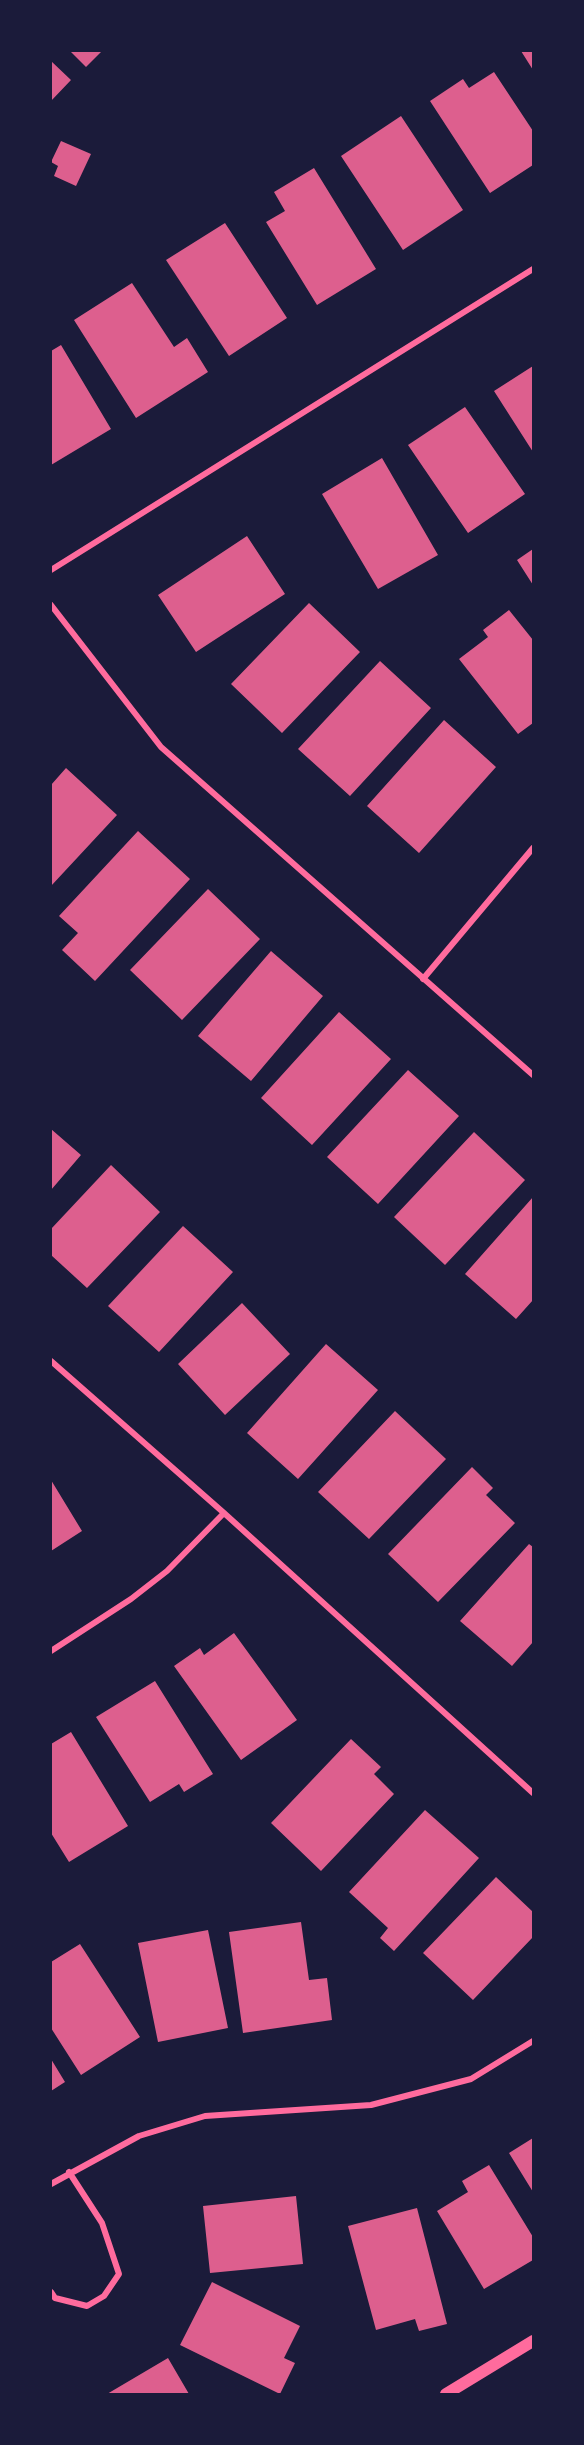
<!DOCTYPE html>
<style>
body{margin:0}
#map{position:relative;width:584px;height:2445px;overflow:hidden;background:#1b1b3a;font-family:Overpass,sans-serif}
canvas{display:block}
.frame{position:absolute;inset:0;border:52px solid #1b1b3a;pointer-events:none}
</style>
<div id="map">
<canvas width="584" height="2445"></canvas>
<div class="frame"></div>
</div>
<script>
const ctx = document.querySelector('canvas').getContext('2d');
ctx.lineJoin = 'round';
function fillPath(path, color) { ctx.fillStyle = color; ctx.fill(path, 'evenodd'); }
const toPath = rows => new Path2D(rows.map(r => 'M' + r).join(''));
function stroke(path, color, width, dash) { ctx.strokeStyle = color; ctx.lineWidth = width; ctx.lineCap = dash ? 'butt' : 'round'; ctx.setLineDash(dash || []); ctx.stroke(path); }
fillPath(toPath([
 [70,51,102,51,86,67],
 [521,51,533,51,533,70],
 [51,61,71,80,51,101],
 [494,72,533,131,533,165,490,193,430,101,463,79,469,88],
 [401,116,463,210,403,250,341,156],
 [61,141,91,154,76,186,54,176,58,166,51,162],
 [314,168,376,269,317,305,266,222,285,211,274,192],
 [225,223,287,318,229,356,166,260],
 [132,283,174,347,187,338,208,372,136,418,74,320],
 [61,345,111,429,51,465,51,351],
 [533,366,533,452,494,391],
 [465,407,525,494,468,533,408,445],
 [382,458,438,555,378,589,322,494],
 [247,536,285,594,196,652,158,595],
 [533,549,533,585,517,560],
 [309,603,360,652,282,733,231,684],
 [509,610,533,640,533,723,518,734,459,659,488,637,483,630],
 [380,661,431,708,350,796,298,749],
 [444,720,496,767,419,853,367,806],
 [66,768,117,815,51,886,51,785],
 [138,831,190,879,95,981,62,950,78,933,59,916],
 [208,889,260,939,182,1020,130,970],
 [271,951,323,996,251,1081,198,1036],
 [339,1012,391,1059,312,1145,261,1098],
 [408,1070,459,1116,378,1204,327,1157],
 [51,1129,81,1155,51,1190],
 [474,1132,525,1180,445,1265,394,1217],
 [111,1165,160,1212,87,1288,51,1255,51,1229],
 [533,1197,533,1300,516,1319,465,1274],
 [183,1226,233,1272,159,1352,108,1306],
 [242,1303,290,1354,225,1415,178,1364],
 [326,1344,378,1390,298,1479,247,1433],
 [395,1411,446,1459,369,1539,318,1492],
 [472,1467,493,1488,486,1495,515,1523,438,1602,388,1554],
 [51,1480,82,1531,51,1551],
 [529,1544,533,1547,533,1642,512,1666,460,1621],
 [234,1633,297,1720,241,1760,174,1666,200,1648,204,1655],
 [155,1681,213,1774,184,1792,179,1784,150,1802,96,1717],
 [71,1732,128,1826,69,1862,51,1833,51,1744],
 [351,1739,381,1767,374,1774,394,1794,321,1871,271,1823],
 [425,1810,479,1858,394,1951,380,1938,388,1928,349,1892],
 [496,1877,533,1912,533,1937,473,2000,423,1953],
 [301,1922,309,1980,327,1978,332,2020,243,2033,229,1932],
 [208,1930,228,2028,158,2042,138,1943],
 [80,1944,140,2037,81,2075,51,2028,51,1962],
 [51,2059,65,2082,51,2091],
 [533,2138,533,2192,509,2153],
 [489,2165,533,2237,533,2260,484,2289,437,2211,468,2192,462,2181],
 [296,2196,303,2264,210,2273,203,2206],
 [417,2208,447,2324,419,2331,415,2319,376,2330,348,2226],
 [212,2282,300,2326,284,2358,295,2363,280,2394,180,2345],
 [168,2358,189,2394,107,2394]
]), '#dd5f8e');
stroke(toPath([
 [51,570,533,269],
 [51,605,161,747,533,1075],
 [423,979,533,848],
 [51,1361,224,1513,533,1793],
 [51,1651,131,1599,167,1571,224,1513],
 [51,2184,139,2136,205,2116,371,2105,471,2079,533,2041],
 [51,2292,55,2298,87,2306,104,2296,119,2274,102,2223,69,2172]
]), '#ff6b9d', 6);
stroke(toPath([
 [446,2394,533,2341]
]), '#ff6b9d', 12);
</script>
